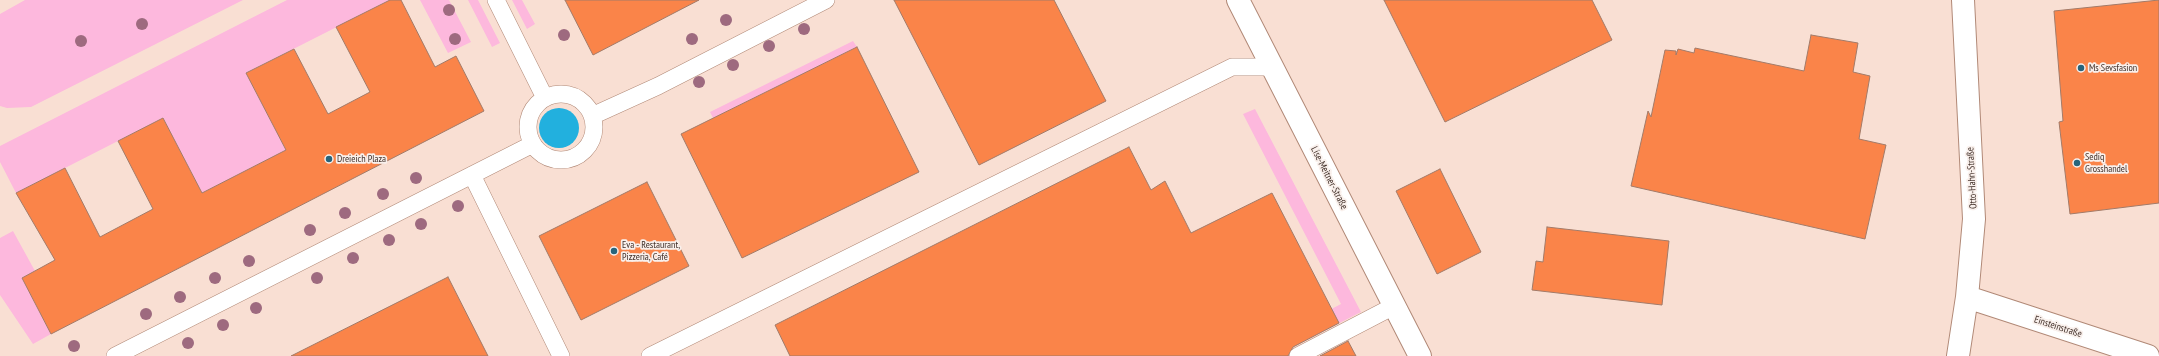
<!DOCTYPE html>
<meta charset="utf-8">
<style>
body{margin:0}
canvas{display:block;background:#f9dfd3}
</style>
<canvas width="2159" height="356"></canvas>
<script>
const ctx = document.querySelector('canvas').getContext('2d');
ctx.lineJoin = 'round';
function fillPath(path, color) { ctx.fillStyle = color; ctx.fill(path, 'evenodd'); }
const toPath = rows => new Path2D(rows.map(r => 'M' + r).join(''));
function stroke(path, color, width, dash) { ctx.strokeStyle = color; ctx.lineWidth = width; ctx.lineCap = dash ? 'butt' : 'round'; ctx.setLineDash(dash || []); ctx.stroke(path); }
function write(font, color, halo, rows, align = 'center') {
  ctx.font = font + ' "PT Sans Narrow",sans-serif'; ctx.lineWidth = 3.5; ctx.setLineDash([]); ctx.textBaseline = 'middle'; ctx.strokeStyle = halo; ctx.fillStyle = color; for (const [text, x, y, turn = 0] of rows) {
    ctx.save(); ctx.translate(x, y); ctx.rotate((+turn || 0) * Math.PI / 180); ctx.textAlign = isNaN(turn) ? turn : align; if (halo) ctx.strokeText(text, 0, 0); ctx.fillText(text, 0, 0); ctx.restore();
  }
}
fillPath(toPath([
 [25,0,243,0,31,107,7,108,0,106,0,14],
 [287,0,390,0,246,73,286,150,202,193,163,118,16,193,0,162,0,146],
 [420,0,449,0,471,42,448,53],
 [468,0,478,0,500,43,492,47],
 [512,0,522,0,535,24,527,29],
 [853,41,857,47,713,118,710,112],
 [1255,109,1361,312,1275,356,1241,356,1341,304,1243,114],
 [13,231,35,271,22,278,51,334,33,344,0,295,0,238]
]), '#fdb8dd');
fillPath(toPath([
 '539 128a20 20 0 1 1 40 0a20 20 0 1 1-40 0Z'
]), '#22b0de');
const building = toPath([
 [390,0,401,0,435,67,456,56,484,111,51,334,22,278,55,260,16,193,65,168,100,237,153,209,118,141,163,118,202,193,286,150,246,73,294,49,328,114,370,92,336,27,390,0],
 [565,0,699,0,593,55,565,0],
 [894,0,1054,0,1106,101,979,165,894,0],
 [1384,0,1592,0,1612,40,1445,122,1384,0],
 [2159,0,2159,203,2070,214,2059,122,2063,121,2054,11,2159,0],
 [1811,35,1858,43,1853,72,1870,76,1859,139,1886,145,1865,239,1631,186,1648,111,1651,117,1665,50,1676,51,1676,55,1678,49,1694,53,1695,48,1804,71,1811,35],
 [857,47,919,172,742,258,681,134,857,47],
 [1129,147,1151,190,1165,181,1191,233,1272,193,1339,323,1293,347,1288,356,790,356,775,325,1129,147],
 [1440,169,1481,252,1437,274,1396,191,1440,169],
 [647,182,689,266,581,320,539,236,647,182],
 [1547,227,1669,241,1662,305,1532,290,1536,261,1543,262,1547,227],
 [448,277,488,356,291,356,448,277],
 [1348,341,1356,356,1320,356,1348,341]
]);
fillPath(building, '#fa8449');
stroke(building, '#a27b69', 1);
const service = toPath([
 [496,0,545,98],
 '528 127a33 33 0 1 1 66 0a33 33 0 1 1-66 0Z',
 [592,116,658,86,826,0],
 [472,175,561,356],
 [115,356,533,144],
 [650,356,1232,67,1272,67],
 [1298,356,1394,306]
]);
const minor = toPath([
 [1238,0,1420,356],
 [1967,297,2148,356],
 [1958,356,1967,297,1974,219,1963,0]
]);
stroke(service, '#b18977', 18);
stroke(minor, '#b18977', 24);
stroke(service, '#fff', 17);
stroke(minor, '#fff', 22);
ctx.fillStyle = '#9e6a7f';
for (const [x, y] of [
 [449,10],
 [726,20],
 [142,24],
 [804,29],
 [564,35],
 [455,39],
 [692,39],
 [81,41],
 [769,46],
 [733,65],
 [699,82],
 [416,178],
 [383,194],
 [458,206],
 [345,213],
 [421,224],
 [310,230],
 [389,240],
 [353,258],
 [249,261],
 [215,278],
 [317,278],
 [180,297],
 [256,308],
 [146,314],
 [223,325],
 [188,343],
 [74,346]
]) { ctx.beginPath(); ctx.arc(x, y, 6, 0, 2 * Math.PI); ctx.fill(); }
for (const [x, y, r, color] of [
 [2081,68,4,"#27647b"],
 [329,159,4,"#27647b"],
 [2077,163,4,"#27647b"],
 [614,251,4,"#27647b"]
]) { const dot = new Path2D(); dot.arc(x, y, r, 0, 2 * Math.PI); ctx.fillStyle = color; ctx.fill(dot); stroke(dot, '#f9f0ec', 1.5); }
write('10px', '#402f28', '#f9f0ec', [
 ["Ms Sevsfasion",2089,68],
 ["Sediq",2085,157],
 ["Grosshandel",2085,169],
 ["Dreieich Plaza",337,159],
 ["Eva - Restaurant,",622,245],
 ["Pizzeria, Café",622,257]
], 'left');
write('10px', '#402f28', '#f9f0ec', [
 ["Lise-Meitner-Straße",1329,178,63],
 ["Otto-Hahn-Straße",1972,178,-93],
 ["Einsteinstraße",2058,327,18]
]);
</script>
